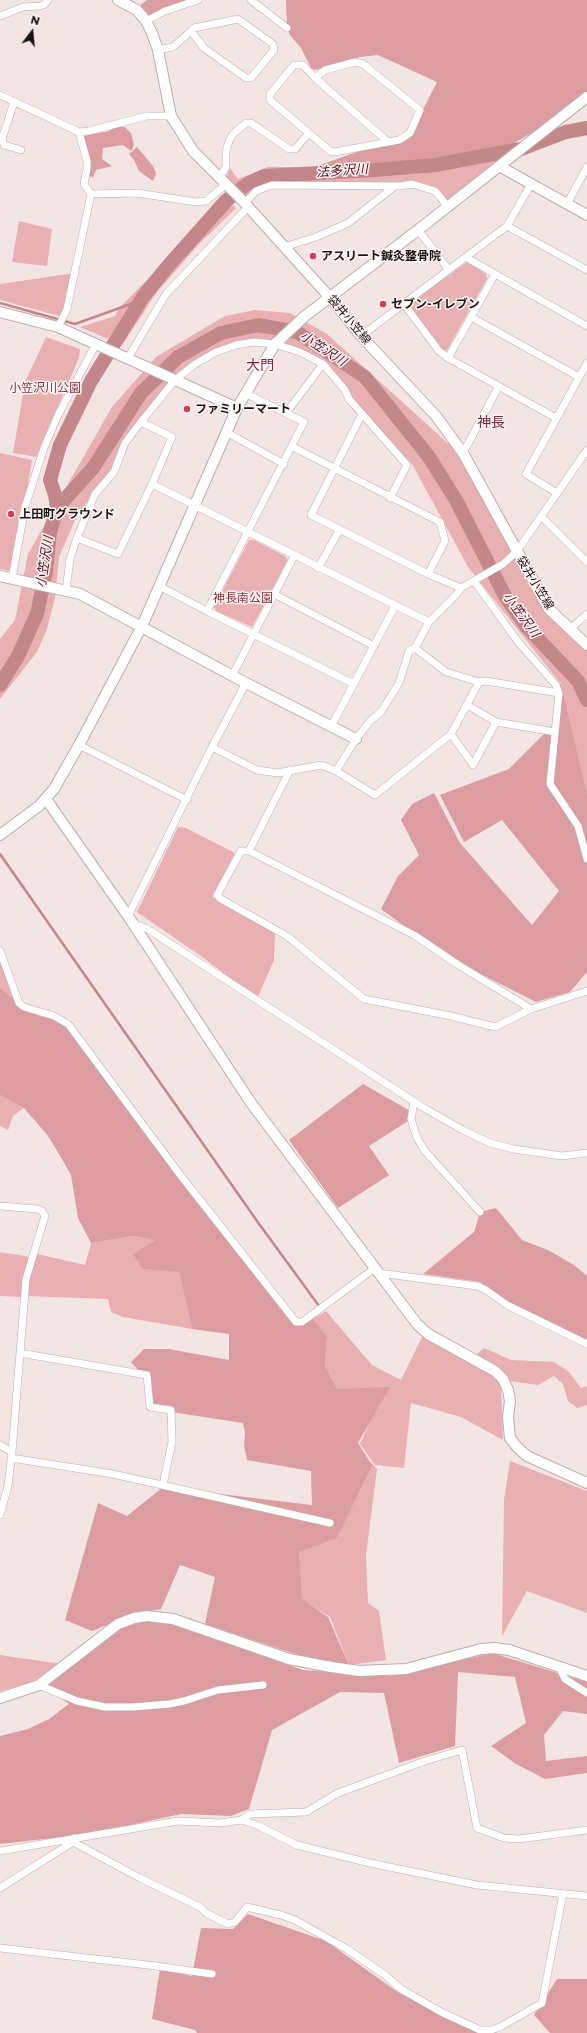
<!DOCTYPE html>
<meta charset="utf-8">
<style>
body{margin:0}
#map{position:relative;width:587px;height:2033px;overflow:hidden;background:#f4e5e5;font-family:Montserrat,sans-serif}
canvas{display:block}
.north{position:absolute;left:12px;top:12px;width:40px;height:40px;-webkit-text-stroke:3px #fff3f3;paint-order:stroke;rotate:16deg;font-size:11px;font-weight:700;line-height:16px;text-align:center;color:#191414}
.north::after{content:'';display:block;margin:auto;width:14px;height:18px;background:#191414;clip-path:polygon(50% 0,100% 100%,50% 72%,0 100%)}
</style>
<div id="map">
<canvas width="587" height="2033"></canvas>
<div class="north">N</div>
</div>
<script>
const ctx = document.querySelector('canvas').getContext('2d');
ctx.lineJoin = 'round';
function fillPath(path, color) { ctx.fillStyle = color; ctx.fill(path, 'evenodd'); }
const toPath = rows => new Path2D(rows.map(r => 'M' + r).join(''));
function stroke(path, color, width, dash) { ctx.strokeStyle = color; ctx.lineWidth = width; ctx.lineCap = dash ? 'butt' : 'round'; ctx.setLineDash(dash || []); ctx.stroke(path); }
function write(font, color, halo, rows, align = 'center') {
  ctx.font = font + ' Montserrat,"Noto Sans JP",sans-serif'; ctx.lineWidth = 3; ctx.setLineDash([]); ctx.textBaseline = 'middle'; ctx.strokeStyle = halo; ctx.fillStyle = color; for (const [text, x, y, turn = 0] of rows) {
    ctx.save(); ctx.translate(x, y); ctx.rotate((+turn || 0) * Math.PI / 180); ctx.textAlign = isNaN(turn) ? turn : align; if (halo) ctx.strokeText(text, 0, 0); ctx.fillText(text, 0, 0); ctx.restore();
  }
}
fillPath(toPath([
 [508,145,508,156,448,207,435,191,415,185,272,185,256,191,245,203,226,178,230,168,238,179,268,167,318,167,424,160],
 [222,194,236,208,198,245,157,292,122,345,80,327,115,316,119,308,147,280],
 [19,221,52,229,47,266,12,262],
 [467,262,486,274,487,279,447,350,443,351,409,307,409,304],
 [75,273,63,317,0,300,0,284],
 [255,310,290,313,327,334,461,455,530,588,587,650,587,806,561,684,468,567,412,464,348,397,317,358,267,340,243,344,205,359,158,400,126,442,110,470,77,516,59,557,55,598,47,629,37,652,0,699,0,639,15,620,28,554,112,407,156,357,225,316],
 [46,337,80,349,79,358,36,457,13,453,25,382],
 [0,453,32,460,13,572,0,569],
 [249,540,254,540,285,556,288,560,252,627,216,611,214,607],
 [178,827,186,828,235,853,212,897,275,933,274,960,257,999,205,959,137,912],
 [0,951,19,1003,0,988],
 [0,1095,24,1108,13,1116,8,1130,0,1126],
 [133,1236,156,1240,133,1254,179,1272,192,1329,123,1317,111,1312,108,1299,27,1296,28,1284,37,1254,85,1265,91,1243],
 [0,1252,30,1257,21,1290,22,1297,0,1296],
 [326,1311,372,1365,401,1380,422,1337,496,1376,501,1385,503,1440,461,1417,411,1403,404,1468,375,1465,360,1444,368,1426,337,1389,325,1365,327,1336,313,1319],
 [484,1348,511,1360,554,1362,569,1372,581,1388,587,1386,587,1405,577,1408,568,1401,563,1384,554,1376,538,1385,510,1381,501,1370,477,1354],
 [510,1461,587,1491,587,1613,527,1591,502,1636,504,1500],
 [371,1462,377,1469,366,1555,368,1603,379,1611,386,1660,349,1665,330,1617,302,1600,297,1552,337,1538],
 [0,1655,61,1664,32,1682,0,1691]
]), '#e8b0b1');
fillPath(toPath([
 [147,0,200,0,144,18,139,6],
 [286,0,587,0,587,97,569,111,511,145,424,160,314,167,411,133,437,82,378,55,360,57,315,70,311,68,301,48,290,35,287,28],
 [114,127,125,127,131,133,134,144,133,148,131,151,123,145,103,148,102,159,112,166,96,170,93,177,88,176,84,136,109,131],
 [137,147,153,166,156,173,153,181,139,171,134,160,129,154],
 [561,684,587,795,587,972,570,992,536,1002,447,957,381,909,398,876,419,855,401,820,412,804,434,793,460,843,532,925,559,891,502,820,464,842,440,795,509,769,556,722,556,685],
 [0,988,19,1003,68,1024,296,1321,313,1319,327,1336,325,1365,337,1389,390,1387,358,1443,372,1465,337,1538,299,1552,302,1599,328,1617,349,1665,304,1657,205,1624,215,1577,180,1565,161,1609,134,1614,92,1631,65,1620,98,1503,127,1516,163,1487,312,1505,311,1471,247,1460,244,1446,245,1433,243,1423,171,1412,149,1403,147,1380,131,1362,144,1349,169,1349,229,1360,229,1334,192,1329,179,1272,143,1269,133,1254,155,1240,133,1236,91,1243,78,1218,71,1175,62,1159,48,1136,24,1108,0,1095],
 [363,1084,412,1112,411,1119,369,1146,389,1175,338,1208,289,1140],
 [496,1208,522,1240,548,1250,574,1265,587,1276,587,1340,510,1303,480,1282,423,1274,474,1232,480,1212],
 [143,1621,171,1624,303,1670,392,1676,492,1653,587,1682,587,1714,563,1711,544,1735,546,1761,587,1756,587,1773,545,1779,516,1764,491,1746,526,1723,515,1677,458,1672,455,1746,399,1763,384,1693,340,1692,272,1730,249,1809,231,1816,181,1814,89,1834,0,1844,0,1736,28,1729,49,1719,69,1704,45,1686,122,1628],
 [248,1914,326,1941,399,1993,478,2033,197,2033,195,2030,152,2019,160,1969,192,1976,201,1928,233,1929],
 [557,1979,587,1979,587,2033,550,2033,534,2015]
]), '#db9d9f');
stroke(toPath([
 [0,303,75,324,128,305,143,297],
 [0,854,257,1221,319,1306]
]), '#c48789', 2.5);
stroke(toPath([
 [57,508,55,495,50,480,60,445,91,381,143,297,168,266,227,200,247,184,264,176,375,170,435,165,521,149,566,132,587,128],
 [0,685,18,656,37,614,46,571,50,532,57,508,93,468,141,393,178,357,221,333,258,325,297,332,365,377,429,457,456,500,505,596,526,626,578,681,587,700]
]), '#c48789', 14);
const street = toPath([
 [251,0,287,28],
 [0,16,23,7,40,6,45,4,48,0],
 [146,21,165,11,198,0],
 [158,50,173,47,191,31,194,28,238,19,273,44,274,50,251,78,246,78,204,48,191,31],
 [315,78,325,70,355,62,363,64,420,110,410,133,399,140,335,152,330,151,270,100,270,94,294,65,303,65,315,78,387,141],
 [0,95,79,132,89,131,147,116,171,116],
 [14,102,2,139,4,145,21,150],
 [79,132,87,161,87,169,84,184,91,194,137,193,196,202,206,201,226,184],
 [219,178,226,167,226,152,229,141,233,134,246,123,251,123,289,149,295,149,309,133],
 [245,203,256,191,272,185,400,186,412,184,435,191,448,207],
 [567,204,587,167],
 [507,226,587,270],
 [418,230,449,270],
 [284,247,316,237,348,223,395,186],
 [467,258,587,326],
 [404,304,439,351,448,358,556,418],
 [471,317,579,377],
 [58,327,67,309,91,194],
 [361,336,507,226,531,184],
 [128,358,166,294,248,207],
 [448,358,495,274],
 [245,393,304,422,207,611,354,684],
 [286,413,323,364],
 [362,414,311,515,428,574,461,588],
 [141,422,175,380,195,364,216,352,236,345,254,342,275,344,300,352,323,364,345,390,349,399,407,465,390,498],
 [226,432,284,464],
 [293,447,440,522,445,541,428,574],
 [463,453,499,386],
 [152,484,429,622],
 [557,493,526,474,587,363],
 [541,516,587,562],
 [318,568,340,529],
 [12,578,25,507,44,448,58,415,96,344],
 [474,581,519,643,556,685,559,693,550,784,578,826,587,859],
 [159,586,207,611],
 [66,590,70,559,77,538,95,494,114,472,125,443,141,422,172,437,152,484,118,554,77,538],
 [274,594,374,646],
 [570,629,587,614],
 [415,648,446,672,479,682,486,681,559,693],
 [232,676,294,556],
 [467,705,496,722,555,732],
 [332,725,395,606],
 [451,734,473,765,496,722],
 [79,745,187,800],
 [212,747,257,770,277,773,322,765,336,771,375,795,451,734,479,682],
 [290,770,249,851,414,935,460,966,531,1009],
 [336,771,356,739,370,721,381,712,399,683,409,651,415,648,429,622,456,595,461,588,503,564,517,551,587,450],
 [249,851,241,851,217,895,221,899,287,936,364,999,451,1016,495,1027,531,1009,587,991],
 [128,916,212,747,246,683],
 [132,923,146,928,424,1108,463,1130,490,1143,513,1149,562,1156,587,1153],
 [0,951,19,1003,24,1007,54,1016,68,1024,181,1176,296,1322,302,1322,375,1268],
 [414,1102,411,1119,417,1138,425,1151,480,1212],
 [0,1206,37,1209,42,1211,45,1216,26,1279,12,1452,8,1486,0,1515],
 [379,1273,477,1286,486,1290,507,1305,587,1344],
 [20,1353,147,1375,150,1407,171,1410,172,1442,163,1485],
 [0,1445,12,1452],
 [11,1458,113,1474,330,1523],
 [559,1667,565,1679,587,1693],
 [39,1685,77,1701,105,1707,133,1707,169,1704,184,1701,218,1690,263,1685],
 [241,1820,250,1814,306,1812,338,1793,425,1761,462,1750,477,1828,504,1838,519,1839,587,1830],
 [73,1842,140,1878,200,1907,206,1913,228,1924,235,1922,247,1907,281,1915,295,1920,347,1949,385,1975,401,1989,441,2012,480,2030,491,2030,500,2027,542,2003,563,1894],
 [0,1851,178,1821,220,1823,241,1820,257,1825,297,1845,370,1863,477,1885,587,1896],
 [0,1888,73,1842,74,1838],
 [0,1948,156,1966,212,1974]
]);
const secondary = toPath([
 [118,0,137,10,146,21,152,33,158,50,171,116,193,151,243,201,334,302,361,336,436,416,463,453,549,609,587,645],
 [499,166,587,215],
 [0,312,58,327,237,408],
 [0,576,80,594,246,683,356,739],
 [46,799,128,916,251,1103,417,1324,428,1334,495,1371,503,1379,508,1390,510,1401,508,1417,510,1438,517,1447,527,1456,587,1483],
 [0,835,39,806,54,789,79,745,142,626,237,408,275,344,305,316,418,230,587,97],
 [0,1698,39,1685,118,1624,134,1618,147,1616,173,1619,289,1659,331,1667,359,1671,406,1669,481,1649,494,1648,509,1650,587,1676]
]);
stroke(street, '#bbadad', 8);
stroke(secondary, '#bbadad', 12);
stroke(street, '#fff', 7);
stroke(secondary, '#fff', 10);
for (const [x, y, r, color] of [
 [313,256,4,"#cf3f53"],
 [383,304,4,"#cf3f53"],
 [187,409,4,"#cf3f53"],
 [11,514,4,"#cf3f53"]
]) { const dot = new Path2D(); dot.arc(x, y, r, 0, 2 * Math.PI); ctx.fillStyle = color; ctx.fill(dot); stroke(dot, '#fff3f3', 1.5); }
write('bold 12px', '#191414', '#fff3f3', [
 ["アスリート鍼灸整骨院",321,256],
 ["セブン-イレブン",391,304],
 ["ファミリーマート",195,409],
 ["上田町グラウンド",19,514]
], 'left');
write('12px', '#191414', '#fff3f3', [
 ["袋井小笠線",349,320,50],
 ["袋井小笠線",535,583,59]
]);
write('12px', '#81363d', '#fff3f3', [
 ["小笠沢川公園",45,388],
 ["神長南公園",243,598]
]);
write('italic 13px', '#570d1a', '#fff3f3', [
 ["法多沢川",342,171,-4],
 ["小笠沢川",323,349,33],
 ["小笠沢川",45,562,-81],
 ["小笠沢川",521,615,54]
]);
write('14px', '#722c32', '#fff3f3', [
 ["大門",260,366],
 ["神長",491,423]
]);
</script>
